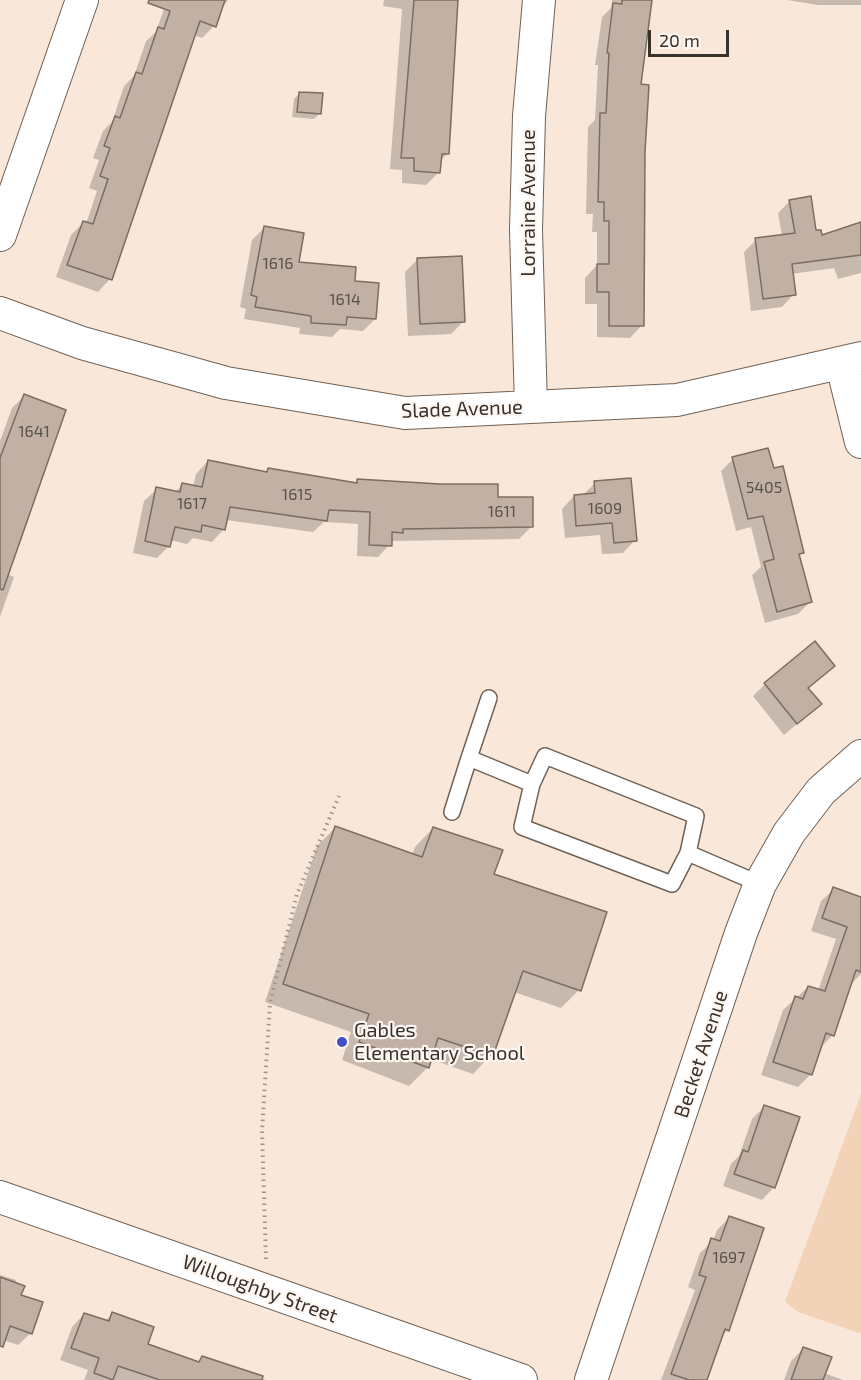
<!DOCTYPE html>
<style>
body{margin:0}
#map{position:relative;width:861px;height:1380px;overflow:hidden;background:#f9e8da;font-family:"Exo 2",sans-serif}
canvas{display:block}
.scale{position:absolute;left:648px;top:30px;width:81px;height:27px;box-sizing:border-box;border:3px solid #38322c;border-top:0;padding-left:8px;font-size:18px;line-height:21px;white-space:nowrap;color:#38322c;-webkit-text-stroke:4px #fef7f1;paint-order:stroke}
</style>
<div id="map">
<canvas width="861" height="1380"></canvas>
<div class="scale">20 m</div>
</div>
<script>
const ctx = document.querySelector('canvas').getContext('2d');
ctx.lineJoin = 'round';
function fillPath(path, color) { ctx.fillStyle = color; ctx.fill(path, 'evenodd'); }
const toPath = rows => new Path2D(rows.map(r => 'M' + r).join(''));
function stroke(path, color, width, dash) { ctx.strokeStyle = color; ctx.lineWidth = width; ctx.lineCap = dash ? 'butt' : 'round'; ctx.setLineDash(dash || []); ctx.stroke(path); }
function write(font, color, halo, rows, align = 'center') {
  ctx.font = font + ' "Exo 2",sans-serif'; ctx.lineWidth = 4.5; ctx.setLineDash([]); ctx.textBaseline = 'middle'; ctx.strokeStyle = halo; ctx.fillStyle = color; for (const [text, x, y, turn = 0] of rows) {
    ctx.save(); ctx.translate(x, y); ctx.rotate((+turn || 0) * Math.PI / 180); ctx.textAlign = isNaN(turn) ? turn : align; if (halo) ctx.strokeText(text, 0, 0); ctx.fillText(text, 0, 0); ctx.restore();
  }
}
fillPath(toPath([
 [861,1094,861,1333,859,1333,798,1312,785,1302]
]), '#f2d3b8');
fillPath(toPath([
 [167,0,228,0,220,11,214,26,202,38,194,35,110,279,98,292,56,277,71,235,83,223,86,224,97,191,89,188,99,160,93,158,103,131,112,122,124,86,134,76,146,41,156,32],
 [384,0,459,0,456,6,447,154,439,162,439,172,426,185,402,183,402,170,390,169,402,9,383,6],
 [612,0,651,0,639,86,643,152,642,325,630,338,597,337,597,304,585,304,585,278,597,265,597,232,592,232,593,214,586,214,588,127,595,120,598,65,595,65,602,17,611,8],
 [787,0,861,0,861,5,818,5],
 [300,93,320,113,314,119,292,117,294,99],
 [790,201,820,237,861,224,861,273,838,279,834,268,791,274,794,294,782,307,751,311,744,252,756,240,782,236,778,213],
 [264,228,298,263,354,283,375,319,363,331,340,329,332,337,299,334,300,328,244,319,246,309,240,307,252,240],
 [418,259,463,322,451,334,408,336,405,272],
 [24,396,7,574,14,577,0,617,0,441,12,408],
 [733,459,773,470,802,553,798,556,810,602,798,614,765,623,752,575,761,567,751,527,736,531,721,471],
 [208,461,264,473,268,470,354,484,358,480,497,499,531,527,519,539,393,541,378,557,357,556,358,524,324,522,313,532,226,520,224,529,212,542,193,538,187,544,170,540,169,546,157,558,133,553,144,501,157,489,174,493,183,484,193,487,196,474],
 [595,483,635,540,623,553,602,554,600,535,565,538,562,509,574,496,582,496],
 [833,666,808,689,820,704,784,735,753,696,765,684],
 [335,828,412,855,415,847,433,828,492,875,579,990,561,1008,514,992,491,1055,473,1074,430,1059,428,1067,409,1086,342,1060,351,1032,265,1002,317,846],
 [834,889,861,898,861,974,850,985,833,1035,821,1047,811,1074,798,1087,761,1075,783,1010,808,987,818,991,836,939,811,931,821,901],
 [764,1107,774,1187,762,1200,723,1186,731,1164,739,1156,752,1119],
 [729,1218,728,1330,720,1337,706,1380,661,1380,695,1290,688,1287,700,1253,713,1241,717,1230],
 [0,1275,16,1280,15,1284,31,1333,18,1345,0,1339],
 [84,1314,105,1321,112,1314,146,1345,197,1363,202,1357,266,1380,84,1380,88,1370,60,1360,72,1327],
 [803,1349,824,1373,843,1380,784,1380,791,1361]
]), '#0003');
const building = toPath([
 [149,0,225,0,216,27,200,21,112,280,67,265,83,221,93,224,108,179,100,176,110,148,104,146,115,116,120,118,136,72,142,74,158,27,164,29,170,11,148,3,149,0],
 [414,0,458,0,449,154,442,154,440,173,414,171,414,158,401,158,414,0],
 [622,0,652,0,641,84,649,85,645,152,644,326,609,326,609,292,597,292,597,264,609,264,609,221,604,221,604,202,598,202,600,113,606,113,609,53,607,53,613,3,622,4,622,0],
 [299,92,323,93,321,114,297,112,299,92],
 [811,196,816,230,821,230,822,235,861,222,861,255,792,264,796,295,763,299,755,238,795,233,789,200,811,196],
 [264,226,304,233,299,262,356,267,355,281,379,283,376,319,347,317,346,325,311,323,311,316,255,307,257,297,251,295,264,226],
 [462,256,465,322,420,324,417,258,462,256],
 [24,394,66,410,3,590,0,589,0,458,24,394],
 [768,448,774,468,783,466,804,553,799,554,812,602,777,612,764,562,774,559,763,516,748,519,732,457,768,448],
 [208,460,267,472,268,468,357,483,357,479,440,484,498,484,498,497,533,497,533,527,403,529,403,533,392,532,392,546,369,545,370,512,329,510,327,521,230,507,225,530,202,525,201,532,175,527,170,547,145,541,156,487,180,492,182,483,202,487,208,460],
 [631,478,637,541,614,543,612,523,576,526,574,495,595,493,594,481,631,478],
 [815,641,835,666,808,688,822,704,797,724,764,683,815,641],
 [335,826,422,857,433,827,503,850,494,874,607,912,581,991,523,971,493,1056,438,1038,429,1068,359,1042,369,1014,283,984,335,826],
 [833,887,861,897,861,972,856,970,834,1036,826,1033,812,1075,773,1062,795,996,803,999,808,986,825,991,847,927,822,918,833,887],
 [764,1105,800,1117,775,1188,734,1174,743,1150,748,1152,764,1105],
 [729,1216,764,1228,729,1331,725,1329,707,1380,689,1380,671,1374,706,1277,699,1275,711,1238,720,1241,729,1216],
 [0,1277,25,1286,21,1295,43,1302,32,1334,10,1326,3,1347,0,1346,0,1277],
 [112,1312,154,1327,148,1344,199,1362,202,1356,263,1376,262,1380,160,1380,118,1366,113,1380,94,1373,99,1358,71,1348,84,1313,109,1321,112,1312],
 [803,1347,832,1357,823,1380,791,1380,803,1347]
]);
fillPath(building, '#c1b0a3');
stroke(building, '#7c6d61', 1.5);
const service = toPath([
 [489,698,469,758,532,784],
 [545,756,696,816,688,853,672,884,522,827,532,784,545,756],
 [452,812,469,758],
 [688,853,760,884]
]);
const minor = toPath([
 [0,235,82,0],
 [0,313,82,343,226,383,405,413,677,400,861,358],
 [842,365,861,442],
 [531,407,526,230,529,116,539,0],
 [0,1197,521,1380],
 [591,1380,741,933,760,884,789,833,821,791,861,756]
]);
stroke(service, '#706155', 18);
stroke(minor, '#706155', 34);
stroke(toPath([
 [266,1259,262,1131,270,1003,297,894,339,796]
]), '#a0948a', 4, [1.5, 4.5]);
stroke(service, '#fff', 15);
stroke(minor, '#fff', 32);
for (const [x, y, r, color] of [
 [342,1042,6,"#404fc3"]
]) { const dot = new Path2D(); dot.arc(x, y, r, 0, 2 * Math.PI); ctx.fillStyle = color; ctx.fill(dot); stroke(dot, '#fef7f1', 2); }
write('16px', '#5a524a', null, [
 ["1616",278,264],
 ["1614",345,300],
 ["1641",34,432],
 ["5405",764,488],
 ["1615",297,495],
 ["1617",192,504],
 ["1609",605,509],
 ["1611",502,512],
 ["1697",729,1258]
]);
write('20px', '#38322c', '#fef7f1', [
 ["Lorraine Avenue",528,203,-90],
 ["Slade Avenue",462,409,-2],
 ["Becket Avenue",701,1054,-72],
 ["Willoughby Street",260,1289,20]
]);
write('20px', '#38322c', '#fef7f1', [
 ["Gables",354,1030],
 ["Elementary School",354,1053]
], 'left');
</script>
